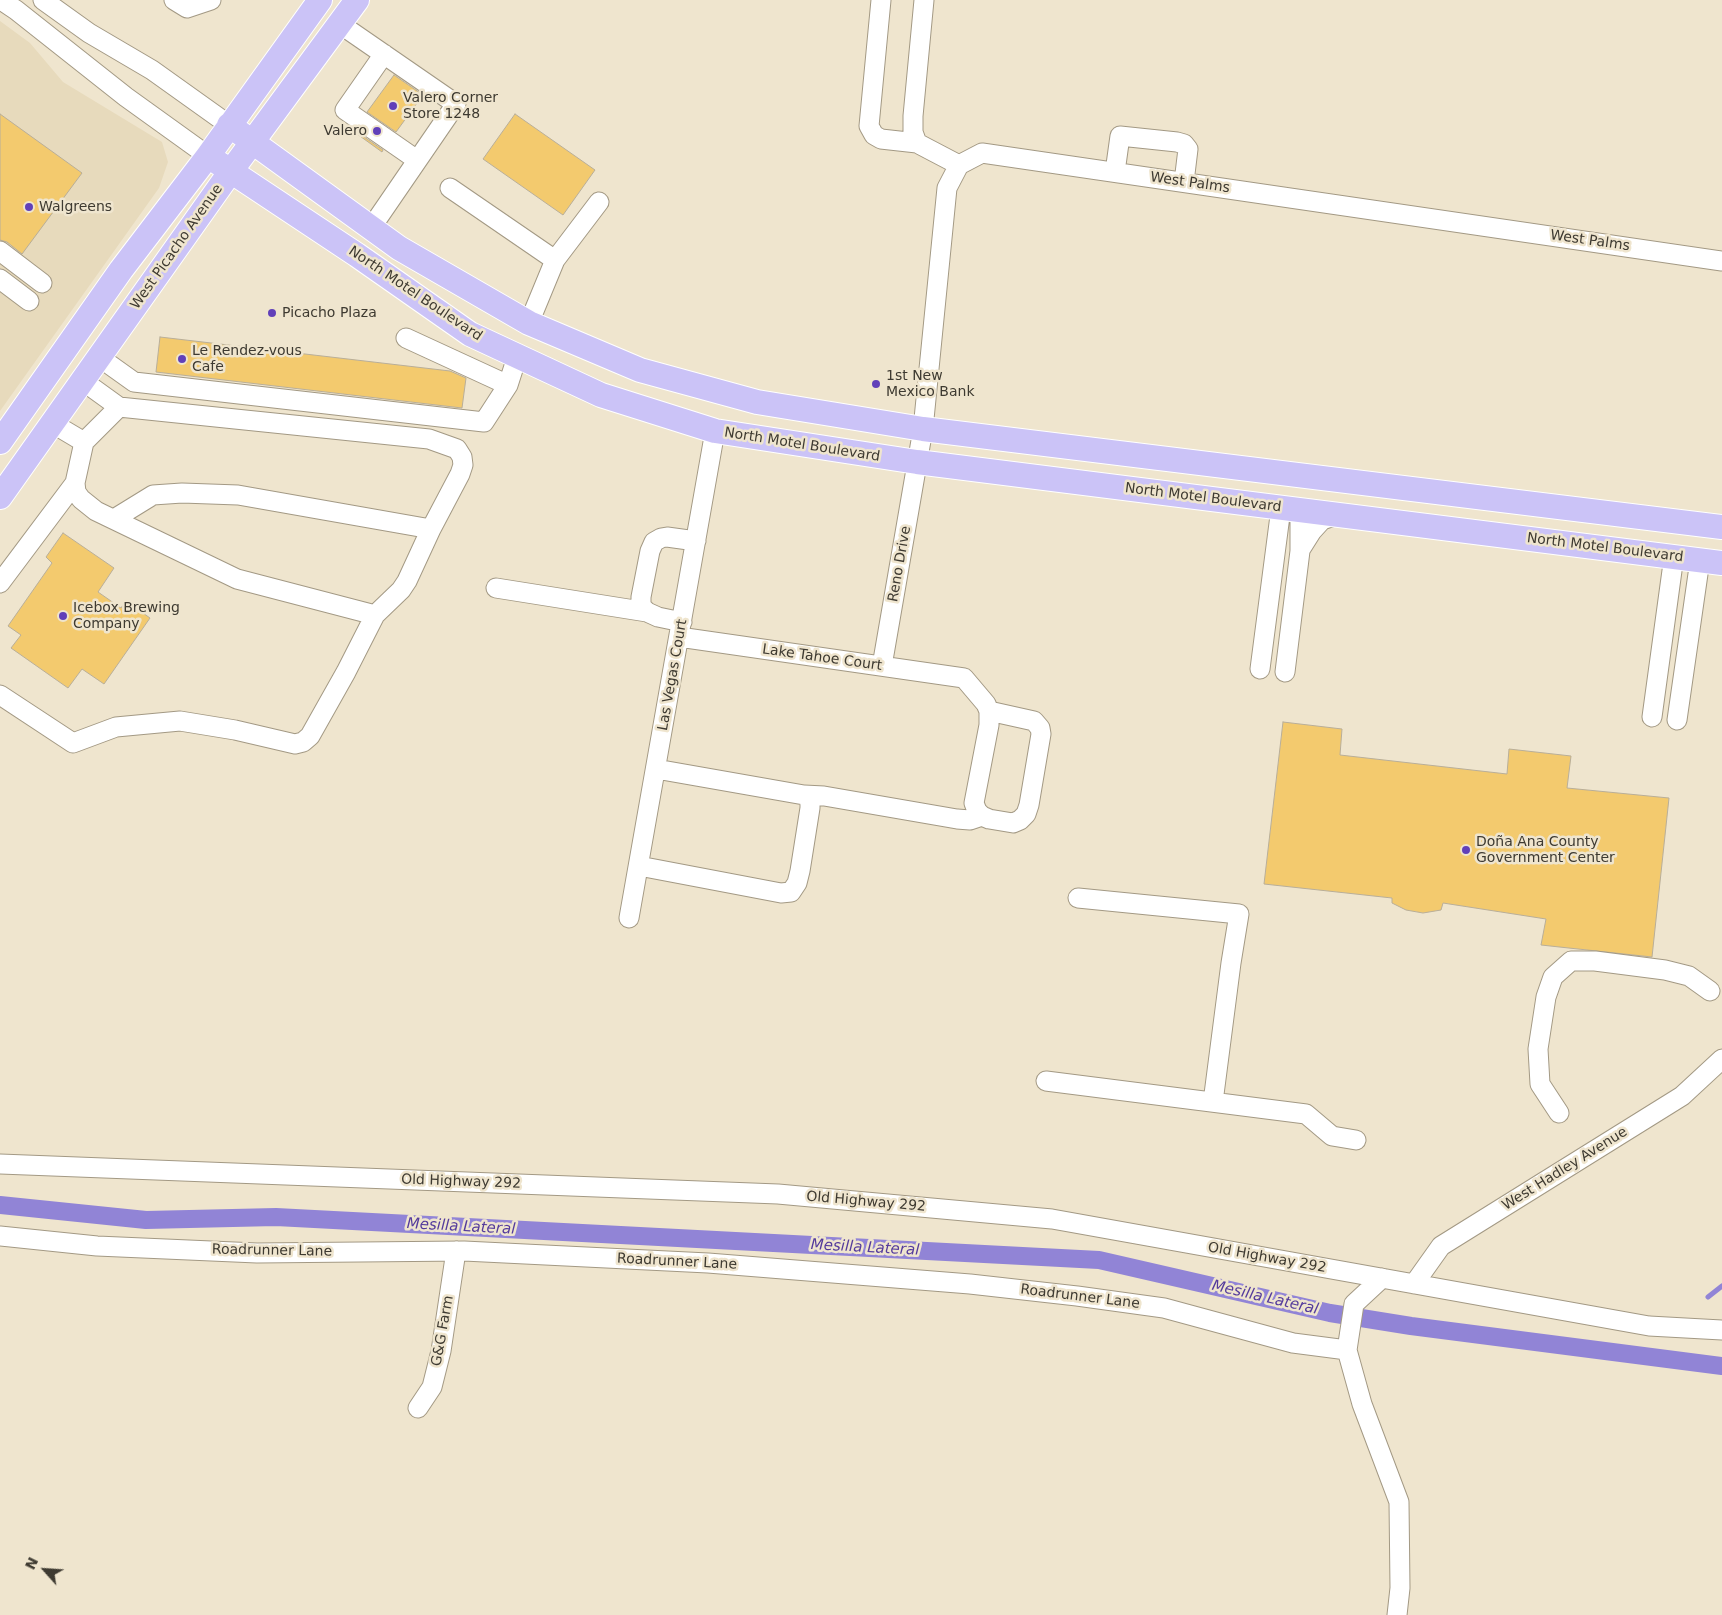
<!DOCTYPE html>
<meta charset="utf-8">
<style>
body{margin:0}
#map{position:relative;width:1722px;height:1615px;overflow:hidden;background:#efe5ce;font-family:"DejaVu Sans",sans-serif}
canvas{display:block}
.north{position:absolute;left:20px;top:1545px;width:50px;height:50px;-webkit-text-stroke:4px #efe5ce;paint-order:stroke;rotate:296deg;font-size:14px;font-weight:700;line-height:20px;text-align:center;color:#3e3a31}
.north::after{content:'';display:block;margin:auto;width:18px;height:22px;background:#3e3a31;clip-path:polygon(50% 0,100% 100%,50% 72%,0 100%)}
</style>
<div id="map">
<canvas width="1722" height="1615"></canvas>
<div class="north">N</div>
</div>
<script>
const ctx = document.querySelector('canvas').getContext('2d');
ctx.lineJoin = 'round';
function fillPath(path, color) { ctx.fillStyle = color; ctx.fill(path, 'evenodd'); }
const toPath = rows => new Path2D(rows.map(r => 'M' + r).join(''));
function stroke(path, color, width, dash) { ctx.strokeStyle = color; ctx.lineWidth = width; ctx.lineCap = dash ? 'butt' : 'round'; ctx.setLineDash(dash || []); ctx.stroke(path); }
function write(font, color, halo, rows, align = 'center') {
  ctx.font = font + ' "DejaVu Sans",sans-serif'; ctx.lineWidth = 5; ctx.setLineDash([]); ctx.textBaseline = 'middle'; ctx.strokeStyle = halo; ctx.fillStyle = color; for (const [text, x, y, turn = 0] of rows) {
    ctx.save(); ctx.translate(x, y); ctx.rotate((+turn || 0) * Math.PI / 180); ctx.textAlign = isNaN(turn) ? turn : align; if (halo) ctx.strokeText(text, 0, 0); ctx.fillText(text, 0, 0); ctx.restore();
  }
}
fillPath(toPath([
 [0,21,30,43,63,82,162,142,168,162,159,188,0,411]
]), '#e7dabc');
stroke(toPath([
 [1708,1297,1722,1286]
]), '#9184d6', 5);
stroke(toPath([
 [0,1205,146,1220,276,1217,1099,1260,1330,1313,1411,1326,1722,1366]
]), '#9184d6', 18);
const building = toPath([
 [394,75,423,95,396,132,367,112,394,75],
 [0,114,82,173,22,254,7,242,0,240,0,114],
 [515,114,595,170,563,215,483,159,515,114],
 [354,130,383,150,382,152,353,131,354,130],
 [160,337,450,371,466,378,462,408,156,372,160,337],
 [63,533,114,568,98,592,121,608,126,601,150,618,104,684,82,669,68,688,11,648,21,635,8,626,52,563,46,557,63,533],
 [1283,722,1342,729,1340,755,1507,774,1509,749,1571,756,1567,788,1669,798,1652,957,1541,945,1546,919,1443,903,1441,910,1423,913,1406,910,1392,903,1392,898,1264,884,1283,722]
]);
fillPath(building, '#f3ca6e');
stroke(building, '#b8ae99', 1);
const minor = toPath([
 [1,0,16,10,126,97,208,156],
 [43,0,89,33,152,70,229,125],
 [174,0,187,8,211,0],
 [881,0,869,126,874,135,881,139,917,143],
 [924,0,913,116,913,132,917,143,959,165],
 [340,24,456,104,371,228],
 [384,54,345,110,417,160],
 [1115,172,1120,136,1177,142,1184,144,1188,149,1184,182],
 [450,188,555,260],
 [0,251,42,283],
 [0,279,29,301],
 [529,323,555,260,599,202],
 [406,338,508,385],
 [99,357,134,382,484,422,508,385,517,357],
 [52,423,84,442,75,483,76,492,81,499,96,511,237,579,375,615,401,590,407,581,431,529,460,474,463,465,462,457,457,449,429,439,119,407,83,381],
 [84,442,119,407],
 [114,519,153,495,182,493,238,495,431,529],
 [1300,550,1312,531,1322,520,1337,515],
 [0,583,75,483],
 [496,588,647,612],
 [682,622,658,617,647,612,641,606,641,597,650,551,654,542,661,538,667,537,696,541],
 [679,637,964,678,986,704,989,711,989,725,974,803,977,811,982,816,989,819,1013,823,1020,820,1026,814,1029,805,1041,734,1040,728,1034,721,989,711],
 [882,666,923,429,947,188,959,165,982,153,1722,261],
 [1260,669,1281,508],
 [1285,672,1300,551,1300,510],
 [0,695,73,743,116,727,180,721,235,730,295,744,303,742,310,736,346,672,375,615],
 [1652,717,1674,556],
 [1677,720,1700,560],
 [804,795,824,796,957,819,970,820,982,816],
 [639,866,781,893,791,892,797,883,800,871,810,808,810,800,804,795,656,769],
 [1078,898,1239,914,1231,963,1213,1102],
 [629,918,715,431],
 [1046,1081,1306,1114,1332,1136,1356,1140],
 [1559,1113,1540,1084,1538,1049,1546,997,1553,977,1571,961,1595,961,1665,970,1689,976,1710,991],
 [0,1164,778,1194,1052,1219,1649,1326,1722,1330],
 [0,1236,97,1246,257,1253,464,1251,708,1263,970,1284,1077,1296,1164,1308,1293,1343,1347,1350],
 [1382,1278,1354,1304,1347,1350,1362,1404,1399,1502,1400,1588,1397,1615],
 [1414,1284,1441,1246,1682,1096,1722,1059],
 [418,1408,432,1387,441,1351,456,1251]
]);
const major = toPath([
 [229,125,399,248,529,323,640,370,757,402,923,429,1722,527],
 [208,156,357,255,470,334,601,395,715,431,917,462,1722,563],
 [0,442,121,270,208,156,320,0],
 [0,497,231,171,357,0]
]);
stroke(minor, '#a39984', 21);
stroke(major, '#fff', 26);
stroke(minor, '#fff', 19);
stroke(major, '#cbc3f7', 24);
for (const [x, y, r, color] of [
 [393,106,5,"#6140b9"],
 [377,131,5,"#6140b9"],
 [29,207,5,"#6140b9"],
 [272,313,5,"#6140b9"],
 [182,359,5,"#6140b9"],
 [876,384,5,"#6140b9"],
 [63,616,5,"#6140b9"],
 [1466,850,5,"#6140b9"]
]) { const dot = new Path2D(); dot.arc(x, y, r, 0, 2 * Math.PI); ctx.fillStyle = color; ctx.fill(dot); stroke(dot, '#efe5ce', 2); }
write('14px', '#3e3a31', '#efe5ce', [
 ["Valero Corner",403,98],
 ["Store 1248",403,114],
 ["Valero",367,131,"right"],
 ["Walgreens",39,207],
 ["Picacho Plaza",282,313],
 ["Le Rendez-vous",192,351],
 ["Cafe",192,367],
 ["1st New",886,376],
 ["Mexico Bank",886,392],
 ["Icebox Brewing",73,608],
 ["Company",73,624],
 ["Doña Ana County",1476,842],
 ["Government Center",1476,858]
], 'left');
write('14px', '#3e3a31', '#efe5ce', [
 ["West Palms",1190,183,8],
 ["West Palms",1590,241,8],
 ["West Picacho Avenue",177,247,-55],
 ["North Motel Boulevard",415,294,34],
 ["North Motel Boulevard",802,445,9],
 ["North Motel Boulevard",1203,498,7],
 ["North Motel Boulevard",1605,548,7],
 ["Reno Drive",900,564,-80],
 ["Lake Tahoe Court",822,658,8],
 ["Las Vegas Court",673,675,-80],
 ["West Hadley Avenue",1565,1169,-32],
 ["Old Highway 292",461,1182,2],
 ["Old Highway 292",866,1202,5],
 ["Roadrunner Lane",272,1251,1],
 ["Old Highway 292",1267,1258,10],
 ["Roadrunner Lane",677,1262,3],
 ["Roadrunner Lane",1080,1297,7],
 ["G&G Farm",443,1331,-80]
]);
write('italic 15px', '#543b9c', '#efe5ce', [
 ["Mesilla Lateral",461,1227,3],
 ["Mesilla Lateral",865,1248,3],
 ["Mesilla Lateral",1265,1298,13]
]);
</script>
